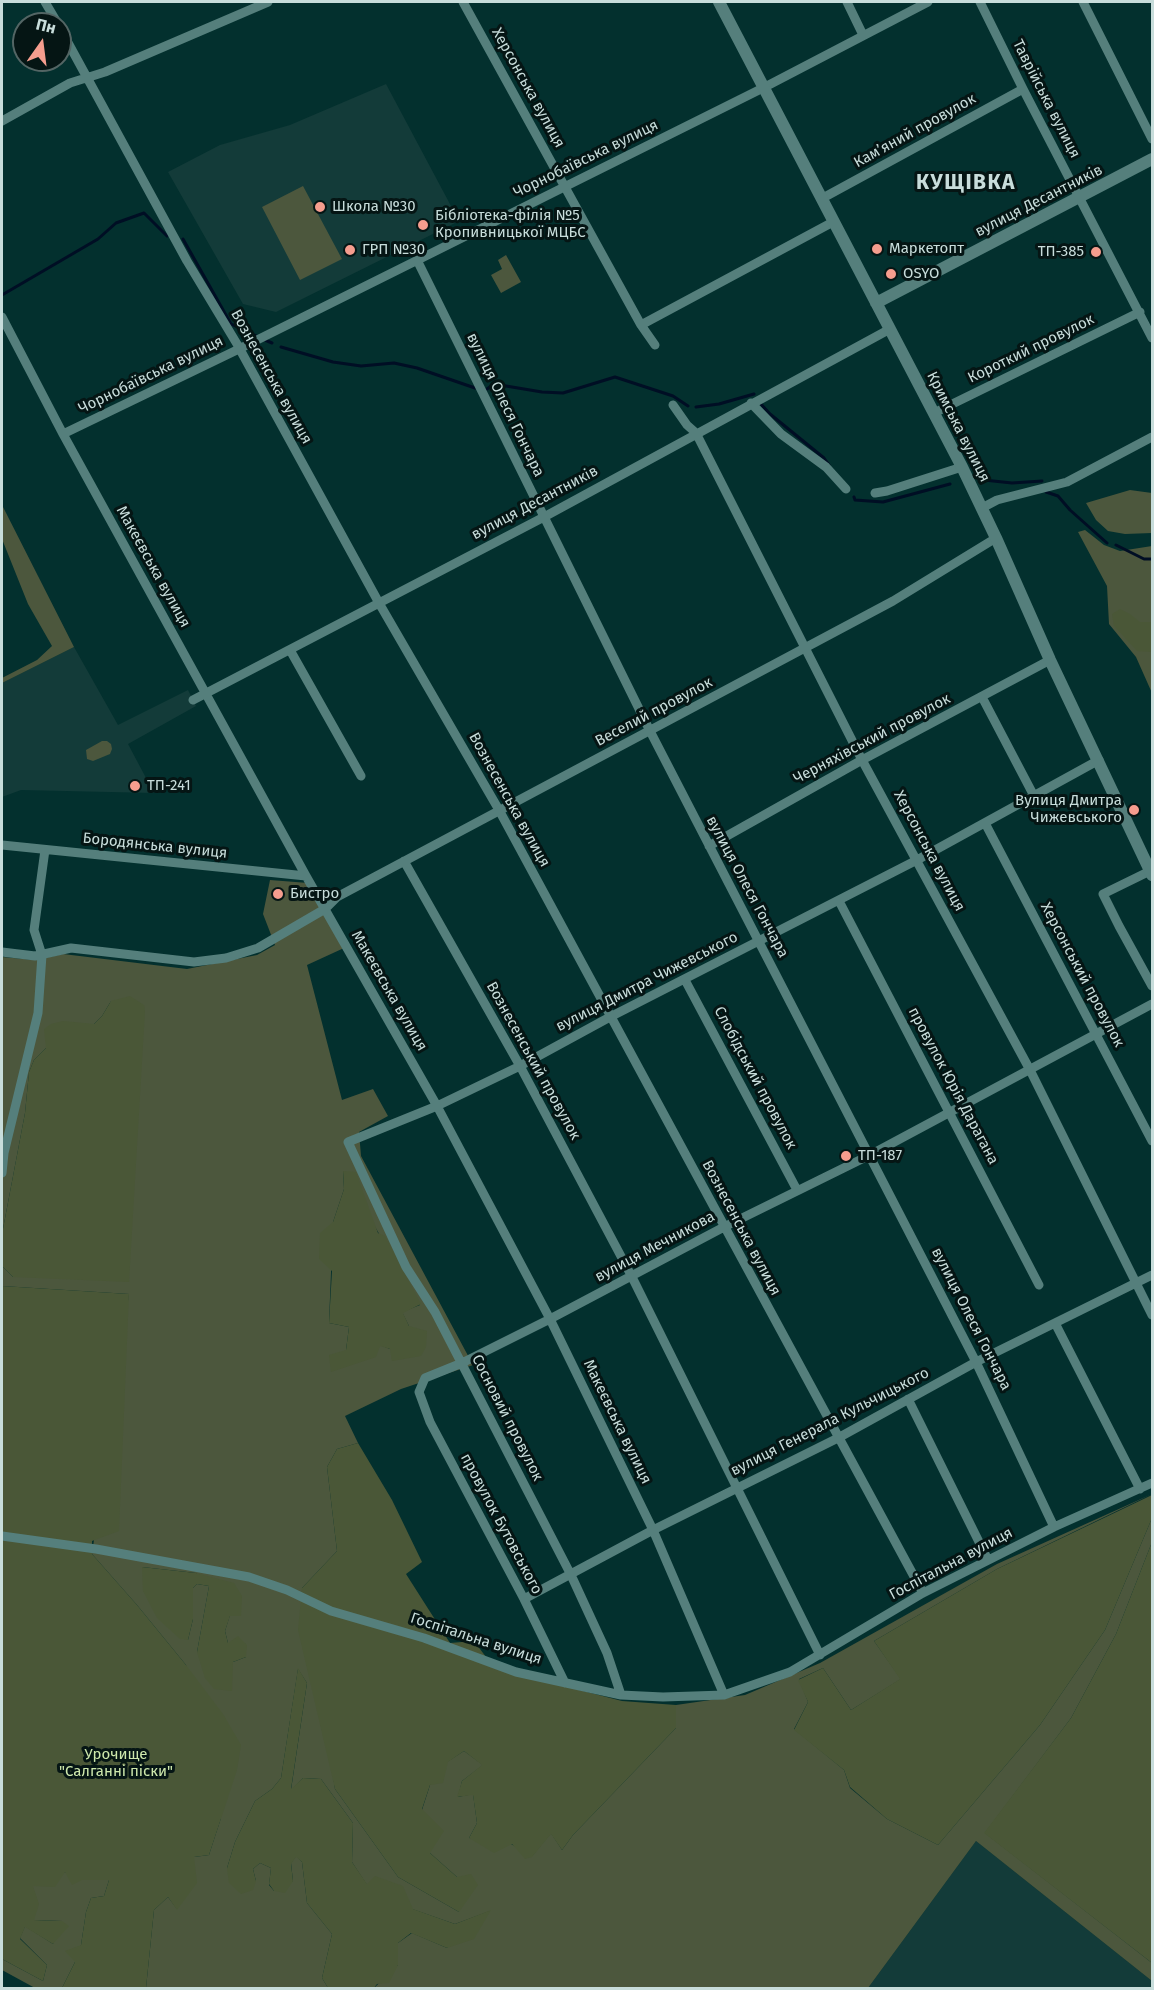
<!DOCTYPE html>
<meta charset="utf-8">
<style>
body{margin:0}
#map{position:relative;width:1154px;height:1990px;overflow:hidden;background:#03302e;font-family:"Fira Sans",sans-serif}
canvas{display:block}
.frame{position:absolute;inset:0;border:3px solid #c8dddb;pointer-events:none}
.north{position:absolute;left:12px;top:12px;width:60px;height:60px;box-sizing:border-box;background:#051514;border:2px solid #536564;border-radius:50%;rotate:14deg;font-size:16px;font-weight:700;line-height:24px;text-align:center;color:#c8dddb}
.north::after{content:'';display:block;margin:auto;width:21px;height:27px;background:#f59d8e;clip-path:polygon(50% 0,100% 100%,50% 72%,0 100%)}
</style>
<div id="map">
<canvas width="1154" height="1990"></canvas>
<div class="frame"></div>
<div class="north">Пн</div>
</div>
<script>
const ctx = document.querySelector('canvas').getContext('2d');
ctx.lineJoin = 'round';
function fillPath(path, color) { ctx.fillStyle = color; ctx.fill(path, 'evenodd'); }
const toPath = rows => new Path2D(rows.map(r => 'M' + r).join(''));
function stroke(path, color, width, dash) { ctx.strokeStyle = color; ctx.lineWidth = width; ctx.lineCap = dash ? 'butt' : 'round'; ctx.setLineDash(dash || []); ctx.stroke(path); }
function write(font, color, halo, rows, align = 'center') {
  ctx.font = font + ' "Fira Sans",sans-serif'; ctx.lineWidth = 6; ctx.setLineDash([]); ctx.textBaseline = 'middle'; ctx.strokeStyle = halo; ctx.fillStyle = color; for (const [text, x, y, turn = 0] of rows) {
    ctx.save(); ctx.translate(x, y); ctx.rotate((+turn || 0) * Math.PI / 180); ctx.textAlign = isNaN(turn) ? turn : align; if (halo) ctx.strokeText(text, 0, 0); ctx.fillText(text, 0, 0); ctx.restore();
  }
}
fillPath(toPath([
 [386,84,459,221,276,312,243,304,168,172,220,145,290,125],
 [74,647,118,725,188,690,196,706,128,744,154,793,21,790,2,797,2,683],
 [976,1841,1152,1981,1152,1988,868,1988]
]), '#133b39');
fillPath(toPath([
 [303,186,342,259,300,280,262,207],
 [506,255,521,282,501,293,491,275,502,269,498,260],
 [1130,490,1152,493,1152,533,1125,534,1108,531,1096,520,1086,503],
 [2,505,74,647,2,683,2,678,37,660,52,646,28,604,2,539],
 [1085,530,1104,545,1120,551,1152,546,1152,693,1136,657,1109,624,1107,586,1078,532],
 [102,741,107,741,111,744,112,749,110,754,93,761,87,759,86,750],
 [270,880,308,883,344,948,307,965,342,1100,373,1089,388,1116,359,1132,361,1156,473,1365,401,1389,345,1416,358,1443,337,1449,327,1467,337,1551,302,1588,335,1789,398,1877,459,1912,457,1877,430,1853,422,1810,430,1785,447,1762,464,1751,483,1765,462,1781,458,1797,473,1794,477,1823,469,1838,511,1844,532,1856,551,1833,562,1850,573,1835,676,1728,676,1705,745,1695,820,1663,997,1564,1152,1494,997,1569,874,1641,901,1679,851,1710,823,1668,799,1679,808,1702,794,1729,844,1770,850,1788,887,1819,938,1845,1040,1725,1105,1630,1152,1518,1152,1542,1116,1634,1071,1718,985,1833,1152,1963,1152,1981,976,1841,868,1988,374,1988,398,1965,398,1943,412,1933,447,1948,490,1911,455,1924,412,1909,367,1885,352,1862,353,1823,321,1779,303,1778,291,1790,307,1683,298,1669,281,1778,272,1789,255,1801,235,1842,227,1868,256,1881,253,1869,260,1863,271,1868,269,1885,274,1891,293,1881,291,1863,296,1856,302,1862,307,1903,332,1934,322,1978,328,1988,146,1988,154,1910,168,1897,177,1909,194,1857,209,1855,221,1818,186,1665,137,1605,92,1554,129,1294,2,1286,2,1266,13,1277,111,1001,102,1016,94,1024,84,1024,46,1040,46,1048,34,1060,29,1072,25,1113,2,1234,2,957,35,960,63,954,187,969,257,955,275,945,263,914],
 [343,1171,420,1305,402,1312,409,1326,390,1349,380,1345,346,1350,349,1327,329,1323,333,1222,344,1189],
 [142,1567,196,1573,241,1616,230,1615,225,1631,228,1643,246,1644,246,1657,233,1662,197,1652,209,1586,197,1584,193,1588,193,1619,188,1640],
 [65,1872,82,1880,109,1880,104,1896,91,1898,86,1912,81,1945,75,1962,62,1988,35,1988,2,1970,2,1959,43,1981,47,1965,20,1938,25,1926,53,1944,62,1921,34,1920,32,1886]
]), '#4c573d');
fillPath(toPath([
 [1120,609,1130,614,1140,622,1152,622,1152,652,1137,651,1114,626,1112,614],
 [130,996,144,1005,145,1011,129,1282,13,1277,2,1266,2,1234,25,1113,29,1072,34,1060,46,1048,44,1029,51,1024,63,1021,94,1024,102,1016,111,1001],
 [343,1171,356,1172,378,1233,385,1236,421,1304,403,1313,409,1326,427,1331,426,1347,421,1356,392,1361,390,1349,380,1346,376,1357,331,1372,329,1355,346,1350,349,1327,329,1323,332,1271,319,1259,320,1233,333,1222,344,1189],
 [2,1286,129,1294,119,1531,92,1541,92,1554,137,1605,186,1665,223,1714,241,1745,237,1770,209,1855,194,1857,197,1883,177,1910,168,1897,154,1910,146,1988,62,1988,75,1962,65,1951,81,1945,86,1912,91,1898,104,1896,109,1880,82,1880,72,1885,65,1872,55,1887,33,1886,39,1904,34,1920,62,1921,69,1926,53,1944,25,1927,20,1939,47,1965,43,1981,2,1959],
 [358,1443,392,1500,422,1562,406,1574,450,1643,474,1641,486,1657,560,1685,622,1701,676,1705,676,1728,573,1835,562,1850,551,1834,532,1857,525,1859,512,1844,494,1853,469,1838,477,1823,473,1795,457,1797,462,1781,482,1765,464,1751,448,1762,443,1783,430,1785,422,1809,444,1831,430,1853,457,1877,471,1874,478,1885,459,1912,398,1877,335,1789,298,1630,302,1588,337,1551,327,1467,337,1449],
 [1152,1495,1152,1518,1105,1630,1040,1725,938,1845,887,1819,850,1787,844,1770,794,1730,808,1702,798,1680,823,1668,851,1710,900,1679,874,1641,997,1569],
 [1152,1542,1152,1963,984,1833,1071,1718,1116,1634],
 [142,1567,196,1573,234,1583,242,1596,241,1616,230,1616,225,1631,228,1643,238,1636,247,1645,246,1657,233,1662,232,1691,214,1689,205,1678,197,1652,209,1586,197,1584,193,1588,193,1619,188,1640,180,1639,157,1618,143,1591],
 [298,1668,307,1683,291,1789,303,1778,321,1779,353,1823,352,1862,367,1884,375,1876,403,1886,413,1909,455,1924,491,1910,474,1939,447,1948,411,1933,398,1943,398,1965,389,1983,377,1984,374,1988,328,1988,322,1978,332,1934,307,1903,302,1862,296,1857,291,1864,293,1881,285,1893,274,1891,269,1884,271,1868,260,1863,253,1869,256,1881,253,1890,241,1894,229,1883,227,1868,235,1842,255,1801,272,1789,281,1778]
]), '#4a5737');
stroke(toPath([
 [183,239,231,324,242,329],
 [2,295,98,239,116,223,144,213,167,236],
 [249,333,256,336],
 [265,340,272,343],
 [281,347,333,362,361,366,394,363,417,368,475,388],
 [487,389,494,384,542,392,563,393,615,377,673,396,688,406],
 [759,402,770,414,824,458,829,465],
 [696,407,719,404,754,394],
 [984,480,1012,483,1042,481],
 [1046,492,1058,496,1070,510,1107,543],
 [854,497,855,500,883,502,950,484],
 [1116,545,1144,559,1152,559]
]), '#000e24', 3);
stroke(toPath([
 [45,2,58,24],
 [463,2,641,325,655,345],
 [847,2,863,35],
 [980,2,1023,89,1152,338],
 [1083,2,1152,139],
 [60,28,187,261,237,344,379,603,499,810,923,1593],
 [2,121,70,83,105,72,268,2],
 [821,199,1023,89],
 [417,260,650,731,976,1362,1054,1527],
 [2,317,63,434,306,876,437,1106,550,1319,653,1530,724,1695],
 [641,325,833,222],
 [751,403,781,434,826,467,846,489],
 [673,405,687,425,696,433,862,760,1030,1070,1152,1315],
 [934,413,1140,312],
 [63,434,239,349,763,88,928,2],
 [875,493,887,491,962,467],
 [982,508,997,500,1067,482,1152,437],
 [290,650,361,776],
 [982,697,1034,796],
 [193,700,544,517,890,329],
 [985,823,1152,1141],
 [2,845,306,876],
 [709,846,862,760,1050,660],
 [404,861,520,1066,632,1277,820,1655],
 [1150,871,1103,894,1119,926,1152,986],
 [839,901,1039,1285],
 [2,952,35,956,71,948,194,962,226,958,258,948,325,909,337,897,893,601,996,538],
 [685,980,797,1190],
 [2,1173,4,1153,38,1013,42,955,34,930,45,850],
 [1055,1323,1140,1489],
 [908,1399,988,1560],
 [2,1536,96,1549,249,1577,287,1590,331,1611,424,1638,516,1672,621,1695,663,1697,724,1695,790,1672,923,1593,1054,1527,1152,1483],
 [524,1599,653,1530,838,1438,976,1362,1152,1275],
 [565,1683,524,1599,430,1422,419,1392,425,1378,462,1363,550,1319,724,1227,870,1155,1152,1004],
 [621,1695,607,1653,571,1575,435,1312,406,1267,348,1142,437,1106,520,1066,610,1017,917,860,1099,760]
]), '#557f7c', 9);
stroke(toPath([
 [719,2,962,467,996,538,1050,660,1152,875],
 [876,303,1152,159]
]), '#557f7c', 12);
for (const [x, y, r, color] of [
 [320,207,6,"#f59d8e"],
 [423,225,6,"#f59d8e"],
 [877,249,6,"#f59d8e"],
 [350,250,6,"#f59d8e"],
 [1096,252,6,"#f59d8e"],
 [891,274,6,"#f59d8e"],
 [135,786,6,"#f59d8e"],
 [1134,810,6,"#f59d8e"],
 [278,894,6,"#f59d8e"],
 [846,1156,6,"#f59d8e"]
]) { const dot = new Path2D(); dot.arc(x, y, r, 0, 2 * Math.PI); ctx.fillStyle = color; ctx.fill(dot); stroke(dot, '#051514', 2); }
write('15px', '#c8dddb', '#051514', [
 ["Херсонська вулиця",528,88,61],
 ["Таврійська вулиця",1046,99,63],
 ["Камʼяний провулок",915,131,-29],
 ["Чорнобаївська вулиця",586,159,-26],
 ["вулиця Десантників",1039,201,-27],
 ["Короткий провулок",1031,349,-26],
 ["Чорнобаївська вулиця",151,375,-26],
 ["Вознесенська вулиця",271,377,61],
 ["вулиця Олеся Гончара",505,405,64],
 ["Кримська вулиця",958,427,63],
 ["вулиця Десантників",535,503,-28],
 ["Макеєвська вулиця",153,567,61],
 ["Веселий провулок",654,712,-28],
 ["Черняхівський провулок",872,739,-28],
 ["Вознесенська вулиця",509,800,61],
 ["Бородянська вулиця",155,846,6],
 ["Херсонська вулиця",929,851,62],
 ["вулиця Олеся Гончара",747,887,62],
 ["Херсонський провулок",1082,975,62],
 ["вулиця Дмитра Чижевського",647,982,-27],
 ["Макеєвська вулиця",389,991,60],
 ["Вознесенський провулок",533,1061,61],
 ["Слобідський провулок",755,1078,62],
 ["провулок Юрія Дарагана",953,1086,62],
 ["Вознесенська вулиця",741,1228,62],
 ["вулиця Мечникова",655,1247,-28],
 ["вулиця Олеся Гончара",971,1319,63],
 ["Сосновий провулок",507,1418,63],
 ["Макеєвська вулиця",617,1422,64],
 ["вулиця Генерала Кульчицького",830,1422,-27],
 ["провулок Бутовського",501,1524,62],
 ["Госпітальна вулиця",951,1564,-28],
 ["Госпітальна вулиця",476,1639,18]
]);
write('15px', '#c8dddb', '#051514', [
 ["Школа №30",332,207],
 ["Бібліотека-філія №5",435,216],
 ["Кропивницької МЦБС",435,233],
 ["Маркетопт",889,249],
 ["ГРП №30",362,250],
 ["ТП-385",1084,252,"right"],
 ["OSYO",903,274],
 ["ТП-241",147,786],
 ["Вулиця Дмитра",1122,801,"right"],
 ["Чижевського",1122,818,"right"],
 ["Бистро",290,894],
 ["ТП-187",858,1156]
], 'left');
write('15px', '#cee8ac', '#051514', [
 ["Урочище",116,1755],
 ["\"Салганні піски\"",116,1772]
]);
ctx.letterSpacing = '1.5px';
write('bold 21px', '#c8dddb', '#051514', [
 ["КУЩІВКА",966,183]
]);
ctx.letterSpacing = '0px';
</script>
